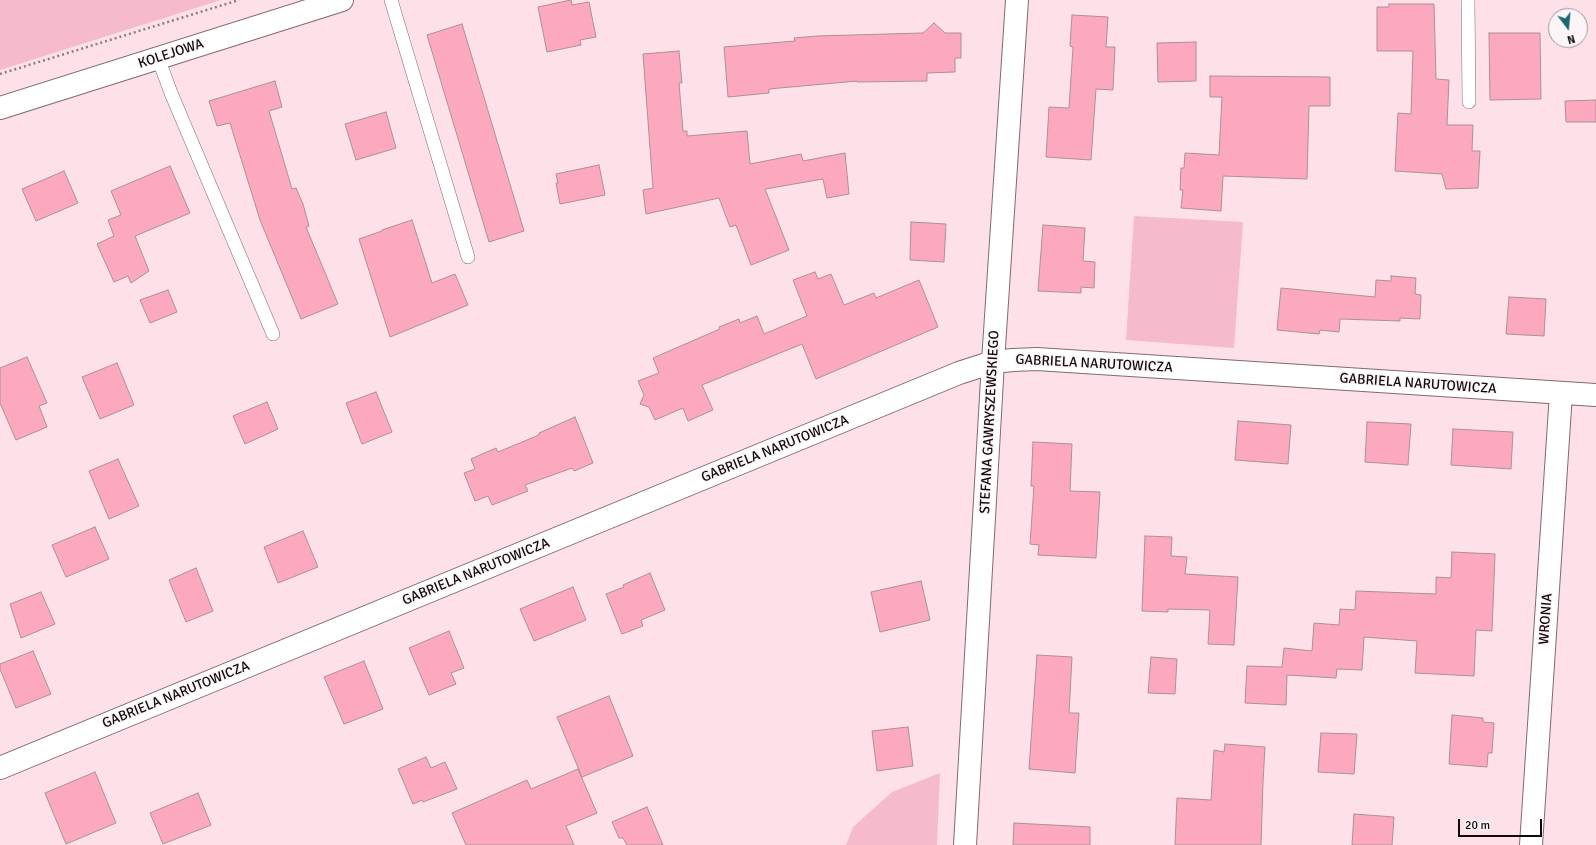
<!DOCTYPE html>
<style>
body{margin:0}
#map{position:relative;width:1596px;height:845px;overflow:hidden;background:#fee1e8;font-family:Signika,sans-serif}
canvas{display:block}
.north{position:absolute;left:1548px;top:8px;width:40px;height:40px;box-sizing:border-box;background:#fbf5f7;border:1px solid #9e9799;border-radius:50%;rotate:164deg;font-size:11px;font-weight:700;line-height:16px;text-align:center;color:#12090b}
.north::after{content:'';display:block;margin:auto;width:14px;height:18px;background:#1c6572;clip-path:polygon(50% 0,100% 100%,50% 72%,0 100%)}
.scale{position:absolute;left:1458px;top:819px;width:84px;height:18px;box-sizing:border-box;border:2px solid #12090b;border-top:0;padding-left:5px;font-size:12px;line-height:14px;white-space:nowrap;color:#12090b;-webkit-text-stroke:3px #fbf5f7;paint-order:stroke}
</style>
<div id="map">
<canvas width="1596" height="845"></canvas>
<div class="north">N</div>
<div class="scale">20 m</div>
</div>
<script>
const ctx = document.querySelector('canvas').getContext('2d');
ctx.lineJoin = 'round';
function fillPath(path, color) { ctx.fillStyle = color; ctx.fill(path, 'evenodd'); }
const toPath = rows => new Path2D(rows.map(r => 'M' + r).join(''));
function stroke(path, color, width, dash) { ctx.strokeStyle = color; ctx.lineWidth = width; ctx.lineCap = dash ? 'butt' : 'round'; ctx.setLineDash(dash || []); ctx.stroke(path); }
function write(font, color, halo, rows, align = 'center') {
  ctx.font = font + ' Signika,sans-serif'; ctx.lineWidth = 3; ctx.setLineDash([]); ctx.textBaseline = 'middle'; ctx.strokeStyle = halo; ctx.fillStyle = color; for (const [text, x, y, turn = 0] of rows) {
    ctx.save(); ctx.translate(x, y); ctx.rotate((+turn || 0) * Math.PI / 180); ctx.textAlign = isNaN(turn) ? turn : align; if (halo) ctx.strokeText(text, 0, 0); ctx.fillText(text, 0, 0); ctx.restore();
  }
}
fillPath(toPath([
 [0,0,221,0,0,70],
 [1134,216,1243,222,1234,348,1126,340],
 [940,773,937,845,846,845,853,827,892,792]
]), '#f6bbca');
const building = toPath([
 [571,0,572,5,589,2,596,37,580,40,581,45,547,52,538,7,571,0],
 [1389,4,1434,4,1436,79,1449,80,1447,125,1473,125,1472,151,1480,151,1478,188,1446,189,1442,174,1395,171,1398,113,1411,114,1413,51,1377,51,1377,7,1389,7,1389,4],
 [1072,15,1108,17,1106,47,1115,47,1113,90,1096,89,1091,160,1046,157,1049,107,1069,108,1073,47,1070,46,1072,15],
 [934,23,945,33,961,33,961,58,955,58,955,72,927,73,927,81,857,82,857,81,769,89,769,93,728,97,724,47,795,41,794,38,817,36,923,33,934,23],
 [462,24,524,231,489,242,427,35,462,24],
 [1489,33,1540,33,1541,99,1490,100,1489,33],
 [1196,42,1196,81,1158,82,1157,43,1196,42],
 [679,51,682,83,679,83,683,131,687,131,687,136,747,131,750,164,801,154,803,161,845,153,849,194,827,198,823,179,765,189,789,250,751,265,736,225,730,227,719,198,646,214,643,190,653,188,643,54,679,51],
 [1210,76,1330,77,1330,106,1309,106,1307,179,1223,176,1221,211,1181,208,1183,190,1180,190,1181,168,1184,168,1185,153,1219,155,1222,97,1210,97,1210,76],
 [275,81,282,107,269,111,292,189,296,188,303,204,309,226,306,227,338,304,301,319,260,220,230,123,217,126,209,101,275,81],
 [1596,100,1596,122,1566,122,1565,101,1596,100],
 [386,112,396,148,356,160,345,124,386,112],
 [599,165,605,195,560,204,556,183,558,183,556,174,599,165],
 [170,166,190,213,135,236,149,271,131,283,128,276,114,282,97,244,114,236,108,220,121,215,111,191,170,166],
 [64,171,78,203,36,221,22,189,64,171],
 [412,220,432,283,455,274,468,305,390,337,359,239,382,231,382,230,412,220],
 [911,222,946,224,944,262,910,260,911,222],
 [1043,225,1085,228,1083,261,1095,262,1094,288,1081,287,1081,293,1038,291,1043,225],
 [815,272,818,279,831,274,844,305,874,293,876,298,919,280,938,327,816,379,802,344,702,385,713,410,688,421,683,408,655,420,649,407,640,404,644,395,638,381,659,373,653,358,720,329,719,327,739,319,740,323,757,316,764,334,807,316,793,280,815,272],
 [1391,276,1416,278,1415,294,1421,295,1420,319,1400,318,1400,321,1340,319,1339,332,1320,330,1319,334,1277,330,1281,288,1375,297,1376,280,1391,281,1391,276],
 [168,290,177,312,150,323,140,300,168,290],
 [1509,297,1546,299,1544,336,1506,334,1509,297],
 [27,357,47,403,39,406,47,427,16,440,0,403,0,368,27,357],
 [117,363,134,405,100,419,82,377,117,363],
 [376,392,392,432,362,444,346,403,376,392],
 [267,402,278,429,245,444,233,416,267,402],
 [575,417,593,463,574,471,572,468,525,485,528,491,492,505,488,496,475,501,464,473,475,469,471,459,496,448,498,452,539,435,539,433,575,417],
 [1238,421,1291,425,1288,464,1235,460,1238,421],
 [1367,422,1411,424,1408,465,1365,462,1367,422],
 [1453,429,1513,432,1511,469,1451,465,1453,429],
 [1033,442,1072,444,1070,491,1100,492,1096,558,1038,555,1039,545,1030,544,1034,486,1031,486,1033,442],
 [118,459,139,506,109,519,89,471,118,459],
 [95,527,109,559,66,577,52,545,95,527],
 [303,531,318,567,278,583,264,547,303,531],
 [1145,536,1172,537,1171,556,1187,557,1185,574,1238,577,1234,645,1208,644,1210,610,1168,609,1168,612,1142,611,1145,536],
 [1452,552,1495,554,1492,631,1476,630,1474,676,1415,673,1417,641,1364,637,1362,670,1337,669,1336,678,1287,675,1286,705,1245,703,1247,666,1282,667,1284,648,1312,651,1314,623,1339,625,1340,609,1355,610,1356,591,1436,594,1436,577,1451,578,1452,552],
 [196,568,213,611,186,622,169,580,196,568],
 [650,573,665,610,641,620,643,626,622,634,606,594,624,587,623,585,650,573],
 [921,581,930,620,880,632,871,592,921,581],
 [573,587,586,620,534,641,520,609,573,587],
 [41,592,55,624,21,638,10,604,41,592],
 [449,631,464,668,451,673,456,684,429,695,409,648,449,631],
 [33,651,51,694,16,708,0,669,0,664,33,651],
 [1037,655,1072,657,1069,713,1079,713,1075,773,1029,769,1037,655],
 [1151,657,1177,659,1175,694,1148,693,1151,657],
 [364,661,383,709,344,724,324,677,364,661],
 [609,696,633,756,582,777,557,717,609,696],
 [1452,715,1483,718,1483,722,1494,723,1492,753,1488,753,1487,767,1449,764,1452,715],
 [908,727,913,766,877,771,872,731,908,727],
 [1321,733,1357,734,1354,774,1318,772,1321,733],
 [1225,744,1265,747,1263,782,1261,845,1175,845,1177,798,1211,800,1214,750,1224,752,1225,744],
 [426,757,431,768,445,762,457,789,423,802,422,800,413,804,398,769,426,757],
 [578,769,597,813,566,826,574,845,466,845,452,813,527,780,531,789,578,769],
 [95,772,116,823,66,844,45,793,95,772],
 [198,793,211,825,163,844,150,813,198,793],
 [647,807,663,845,627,845,623,838,619,838,612,822,647,807],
 [1354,814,1394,817,1392,845,1352,845,1354,814],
 [1014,823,1090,827,1090,845,1013,845,1014,823]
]);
fillPath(building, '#fca9c0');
stroke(building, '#aa9097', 1);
const lane = toPath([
 [391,0,468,257],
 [1468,0,1469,102],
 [158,58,171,93,273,334]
]);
const street = toPath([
 [0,108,342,0],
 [0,768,959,373,993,362,1013,360,1037,359,1596,395],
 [965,845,993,362,1017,0],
 [1531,845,1561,393]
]);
stroke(lane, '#81696f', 14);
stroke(street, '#81696f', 24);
stroke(toPath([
 [0,74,239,0]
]), '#8f7c80', 2.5, [2, 3]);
stroke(lane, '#fff', 13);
stroke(street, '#fff', 22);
write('14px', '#12090b', '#fbf5f7', [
 ["KOLEJOWA",171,54,-18],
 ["GABRIELA NARUTOWICZA",1094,364,3],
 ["GABRIELA NARUTOWICZA",1418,384,4],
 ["STEFANA GAWRYSZEWSKIEGO",990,422,-87],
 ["GABRIELA NARUTOWICZA",775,449,-22],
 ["GABRIELA NARUTOWICZA",476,572,-22],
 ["WRONIA",1546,619,-86],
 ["GABRIELA NARUTOWICZA",176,695,-22]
]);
</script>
